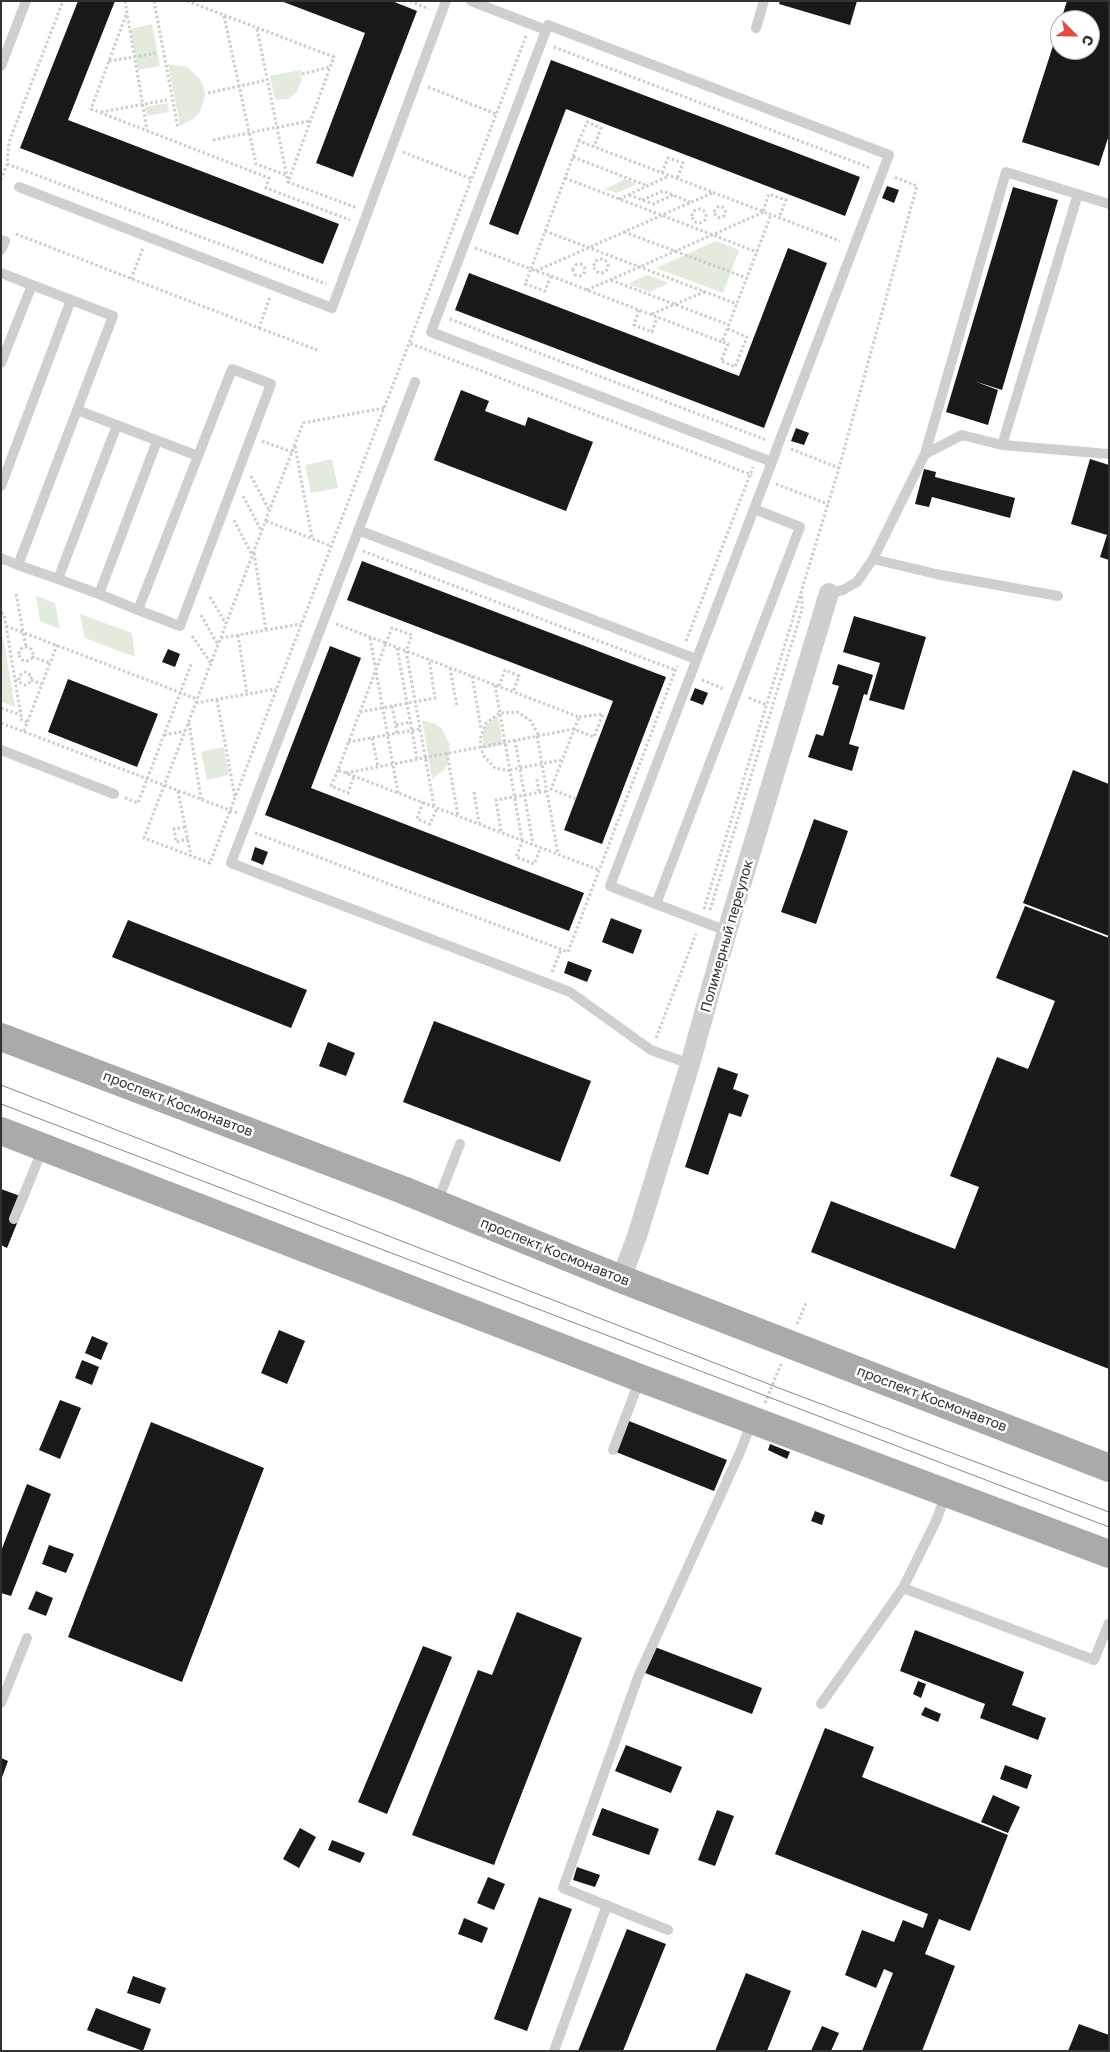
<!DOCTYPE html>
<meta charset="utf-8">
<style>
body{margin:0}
#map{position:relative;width:1110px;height:2052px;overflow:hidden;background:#fff;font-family:"Golos Text",sans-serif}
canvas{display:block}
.frame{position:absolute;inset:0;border:2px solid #323232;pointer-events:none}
.north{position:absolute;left:1050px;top:10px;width:50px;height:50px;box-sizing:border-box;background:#fff;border:1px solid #adadad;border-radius:50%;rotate:113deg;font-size:14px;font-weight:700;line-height:20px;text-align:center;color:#323232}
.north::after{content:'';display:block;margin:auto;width:18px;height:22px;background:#df4d3e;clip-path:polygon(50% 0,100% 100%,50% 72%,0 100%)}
</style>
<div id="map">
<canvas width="1110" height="2052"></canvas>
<div class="frame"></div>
<div class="north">С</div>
</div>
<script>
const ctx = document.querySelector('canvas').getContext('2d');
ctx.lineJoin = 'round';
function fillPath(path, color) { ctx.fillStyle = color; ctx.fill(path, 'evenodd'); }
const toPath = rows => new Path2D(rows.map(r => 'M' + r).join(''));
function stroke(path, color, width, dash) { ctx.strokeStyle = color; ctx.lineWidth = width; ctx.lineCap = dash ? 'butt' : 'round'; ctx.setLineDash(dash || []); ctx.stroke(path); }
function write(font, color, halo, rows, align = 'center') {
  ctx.font = font + ' "Golos Text",sans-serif'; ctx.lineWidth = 5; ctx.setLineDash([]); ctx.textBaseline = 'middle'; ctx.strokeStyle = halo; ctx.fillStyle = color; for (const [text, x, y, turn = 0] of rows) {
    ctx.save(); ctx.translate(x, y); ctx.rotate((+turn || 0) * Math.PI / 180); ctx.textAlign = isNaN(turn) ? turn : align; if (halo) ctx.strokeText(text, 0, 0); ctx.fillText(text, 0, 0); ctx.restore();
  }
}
fillPath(toPath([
 [152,24,160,66,138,70,130,29],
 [168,64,187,67,200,79,204,88,205,96,200,112,194,118,180,126],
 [301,70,302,80,296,93,288,99,275,100,270,76],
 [167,103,169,112,147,116,145,107],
 [625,179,637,184,617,193,605,189],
 [716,241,739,250,723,293,656,268],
 [647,275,669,283,650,292,628,284],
 [332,459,338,488,311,493,305,465],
 [36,596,55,603,60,629,40,621],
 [80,614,132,633,135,657,85,638],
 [1,635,3,636,15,707,1,702],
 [498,716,503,745,483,749,483,733,486,725],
 [422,720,435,724,442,729,450,745,448,762,444,770,432,779],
 [224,747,229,775,207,780,201,752]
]), '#e3ebde');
fillPath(toPath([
 [78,1,115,1,68,120,339,224,323,264,20,148],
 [281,1,392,1,417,11,353,177,316,163,365,33],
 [780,1,857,1,850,25,779,4],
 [1067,1,1109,1,1109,135,1099,166,1022,142,1060,24,1060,50,1090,50,1090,20,1061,20],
 [551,60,860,177,845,216,566,109,518,235,489,224],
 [887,186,899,190,894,203,882,198],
 [1013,187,1058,200,1002,390,974,381,998,390,988,425,946,412],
 [788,248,827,263,764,428,455,310,469,273,739,376],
 [461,390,489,401,485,411,525,426,528,417,593,442,566,511,434,460],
 [796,428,809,433,804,445,791,441],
 [1090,459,1109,465,1109,560,1100,557,1107,535,1071,524],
 [924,469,936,472,935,477,1015,498,1010,518,932,497,929,507,915,504],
 [362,561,666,677,602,844,564,830,613,701,347,600],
 [854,616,926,637,904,710,869,700,880,663,843,652],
 [330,646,361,658,311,788,584,893,569,931,265,815],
 [168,649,180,654,175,667,162,662],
 [838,664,873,675,867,695,864,694,849,744,859,747,852,771,808,757,816,734,823,736,839,686,832,684],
 [68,679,158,714,137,767,48,732],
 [695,688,708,693,703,705,690,700],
 [1073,770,1109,784,1109,936,1023,903],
 [814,819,848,831,816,924,781,912],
 [255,847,268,852,263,865,251,860],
 [1025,906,1109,938,1109,1369,811,1252,831,1201,955,1249,979,1187,950,1176,997,1057,1028,1069,1055,1001,996,978],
 [611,918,642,930,633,954,602,942],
 [128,920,307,990,291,1028,112,957],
 [568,961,592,970,587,982,564,973],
 [434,1021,591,1081,560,1162,403,1102],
 [328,1042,355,1053,346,1076,319,1066],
 [718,1067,738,1074,733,1089,749,1095,741,1117,729,1113,708,1175,685,1167],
 [1,1189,20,1196,22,1211,7,1248,1,1245],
 [279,1330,305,1341,287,1384,261,1373],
 [92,1336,108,1343,101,1360,85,1353],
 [82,1360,99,1367,92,1385,75,1378],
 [60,1400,81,1408,60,1459,39,1450],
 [629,1421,727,1460,714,1491,616,1452],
 [151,1422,264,1468,182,1682,68,1637],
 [770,1444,790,1452,787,1459,768,1450],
 [27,1484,51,1494,11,1596,1,1593,1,1551],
 [815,1511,825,1515,822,1525,811,1521],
 [49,1545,74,1554,66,1573,42,1564],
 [36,1591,53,1598,46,1616,28,1609],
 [517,1612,582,1638,494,1865,412,1835,478,1670,492,1675],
 [915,1630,1024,1672,1012,1705,1046,1718,1038,1740,980,1718,985,1704,900,1671],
 [423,1646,452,1657,387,1814,358,1802],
 [655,1647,762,1688,752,1714,645,1673],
 [918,1681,926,1684,921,1698,913,1694],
 [925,1707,941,1714,938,1722,921,1715],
 [825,1728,874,1747,862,1777,1008,1835,970,1931,939,1919,925,1954,955,1966,922,2051,862,2051,893,1973,884,1969,876,1988,845,1975,862,1930,894,1942,903,1920,923,1928,928,1914,775,1854],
 [626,1745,682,1767,671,1793,615,1771],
 [1,1758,8,1761,1,1780],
 [1005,1765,1032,1775,1027,1789,1000,1779],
 [993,1795,1020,1807,1008,1833,981,1822],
 [602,1808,659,1829,649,1855,592,1835],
 [717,1810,734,1816,715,1866,698,1860],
 [300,1828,316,1837,299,1868,283,1859],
 [332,1840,365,1853,360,1863,328,1850],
 [577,1867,600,1875,595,1887,573,1880],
 [488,1877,505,1884,494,1910,477,1903],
 [539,1897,572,1909,527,2031,494,2019],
 [464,1918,488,1928,482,1943,458,1934],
 [627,1929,666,1944,623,2051,578,2051],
 [746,1973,791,1991,767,2051,715,2051],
 [133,1976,166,1988,160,2004,127,1993],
 [96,2008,151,2029,143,2051,87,2030],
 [1079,2024,1109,2035,1109,2051,1068,2051],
 [822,2026,839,2033,831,2051,811,2051]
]), '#191919');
stroke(toPath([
 [125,1,147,130],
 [154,1,178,128],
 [187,1,334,57,288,182,357,208],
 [410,1,429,9],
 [126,15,91,109,269,178,266,188,350,220],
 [224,16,256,164,286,175],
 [257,29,288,182],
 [526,36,409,343,752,475],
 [554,47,868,167,867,170],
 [109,61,158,53],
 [302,74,330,67],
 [428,87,496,114],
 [208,93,267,80],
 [101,112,167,100],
 [213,140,309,121],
 [579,141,587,122,601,128,594,147],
 [403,152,472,179],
 [573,157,648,186],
 [7,164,326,284],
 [662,173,668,158,683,163,677,179],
 [565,178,757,252],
 [1,180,7,164,9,142,63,1],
 [629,195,653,204,673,195],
 [619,199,669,176],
 [642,200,663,191,690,202],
 '714.5 212a5.5 5.5 0 1 1 11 0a5.5 5.5 0 1 1-11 0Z',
 '692 216a7 7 0 1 1 14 0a7 7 0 1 1-14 0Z',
 [763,211,769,194,786,200,779,218],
 [545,231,737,304],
 [624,232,747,278],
 [16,234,259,328,270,297],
 [475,248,531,269,579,141,840,241],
 '594 266a7 7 0 1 1 14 0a7 7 0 1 1-14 0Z',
 '573 270a6 6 0 1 1 12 0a6 6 0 1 1-12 0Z',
 [536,271,712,193],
 [551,276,545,291,525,284,531,269,551,276,587,290,722,342,771,215],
 [131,279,143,248],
 [611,280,729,325],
 [587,290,764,212],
 [639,310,634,325,652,332,657,317],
 [652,314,704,292],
 [450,319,766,440],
 [259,328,320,351],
 [723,342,728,344,721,361,735,367,747,337,728,329],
 [384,408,303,423,144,838,210,863,409,343],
 [262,441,292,452],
 [295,446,312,538],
 [791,449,839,468],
 [251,476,269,510],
 [776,484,828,504],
 [243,496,261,530],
 [234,520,252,555],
 [266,521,331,546],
 [363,551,675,670],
 [254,553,266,630],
 [16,594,26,647],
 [210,597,226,624],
 [1,613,4,614,21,716,20,719,27,722],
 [201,615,218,645],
 [336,624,386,643,338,770,599,870],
 [6,626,197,699],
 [238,635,247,694],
 [192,636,211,663],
 [221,638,301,624],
 [370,638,398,793],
 [686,641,753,467],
 '19 654a7 7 0 1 1 14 0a7 7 0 1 1-14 0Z',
 [397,648,417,759],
 [32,657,50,663],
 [450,668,457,706],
 [472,676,481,729],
 [15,680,25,685,29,683,32,676,25,672,19,676,19,680],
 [31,680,42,684],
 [702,680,724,689],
 [495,685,522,840],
 [499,686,505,670,519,676,513,692],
 [749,698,767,705],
 [217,700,235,797],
 [196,703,276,689],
 [392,706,397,733],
 [1,708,21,715],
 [360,712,435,698,429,659],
 [1,723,237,813],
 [189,723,201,799],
 [396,725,410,722],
 [24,731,57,645],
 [164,735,185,731],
 [537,736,558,854],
 [372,738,378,767],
 [515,740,533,844],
 [348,742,420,729],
 [447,753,458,816],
 [338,770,331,786,348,793,354,776],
 [510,770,561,760],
 [510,771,495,768,483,755,480,739,486,723,500,713,517,712,531,721,539,736],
 [346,773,574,729,594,737,603,714,579,717],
 [537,779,539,792],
 [178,791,191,856],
 [474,792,479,823],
 [125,798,138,803,192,662],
 [423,802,417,819,430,824,437,808],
 [434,806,406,651,412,635,392,628,386,643,406,651,579,717,551,789,576,799],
 [185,827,174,829,176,842,188,839],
 [501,831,496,800,547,791],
 [255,833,568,952,677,666],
 [523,840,516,857,534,864,541,847],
 [704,909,839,468,917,186,894,177],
 [710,910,802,610,802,593],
 [552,972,561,950],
 [656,1038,696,934],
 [797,1324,807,1301],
 [765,1403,781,1364]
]), '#ccc', 3, [2.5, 2.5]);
stroke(toPath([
 [471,1,546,30],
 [756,28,764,1],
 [1,66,26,1],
 [19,187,332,308,446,1],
 [1,240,5,241,1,250],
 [1,273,32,285],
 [1,363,32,285,113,316,18,565,1,558],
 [415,382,231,863,570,992,651,1050,690,1064],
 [77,410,198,456,138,610,180,626,271,384,232,369,198,456],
 [1002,445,1078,194],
 [925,454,1006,172,1109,204],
 [1,486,71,300],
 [754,509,772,462,778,445,889,155,548,25,431,332,772,462],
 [358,530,696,659],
 [873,559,925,454,962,435,1002,445,1109,454],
 [18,565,58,579],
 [829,593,843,590,857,582,873,559,936,574,1058,596],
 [99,594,58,579,117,425],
 [138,610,99,594,157,441],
 [1,750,114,794],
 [656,904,610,886,754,509,800,527,656,904,727,931],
 [437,1203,460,1144],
 [14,1219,43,1148],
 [613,1450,640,1379],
 [903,1588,1094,1660,1109,1623],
 [1,1703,27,1638],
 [821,1704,903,1588,936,1521,946,1494],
 [668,1930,563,1888,638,1677,741,1450,752,1421],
 [554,2051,607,1905]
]), '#cfcfcf', 10);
stroke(toPath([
 [621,1279,637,1236,690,1064,727,931,829,593]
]), '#cfcfcf', 20);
stroke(toPath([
 [1,1037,403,1190,621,1279,1109,1468],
 [1,1131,640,1378,1109,1554]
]), '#aaa', 28);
stroke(toPath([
 [1,1085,784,1390,1109,1512],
 [1,1104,1109,1527]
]), '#878787', 1);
write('14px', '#323232', '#fff', [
 ["Полимерный переулок",727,936,-74],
 ["проспект Космонавтов",178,1104,21],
 ["проспект Космонавтов",555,1252,22],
 ["проспект Космонавтов",932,1399,21]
]);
</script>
